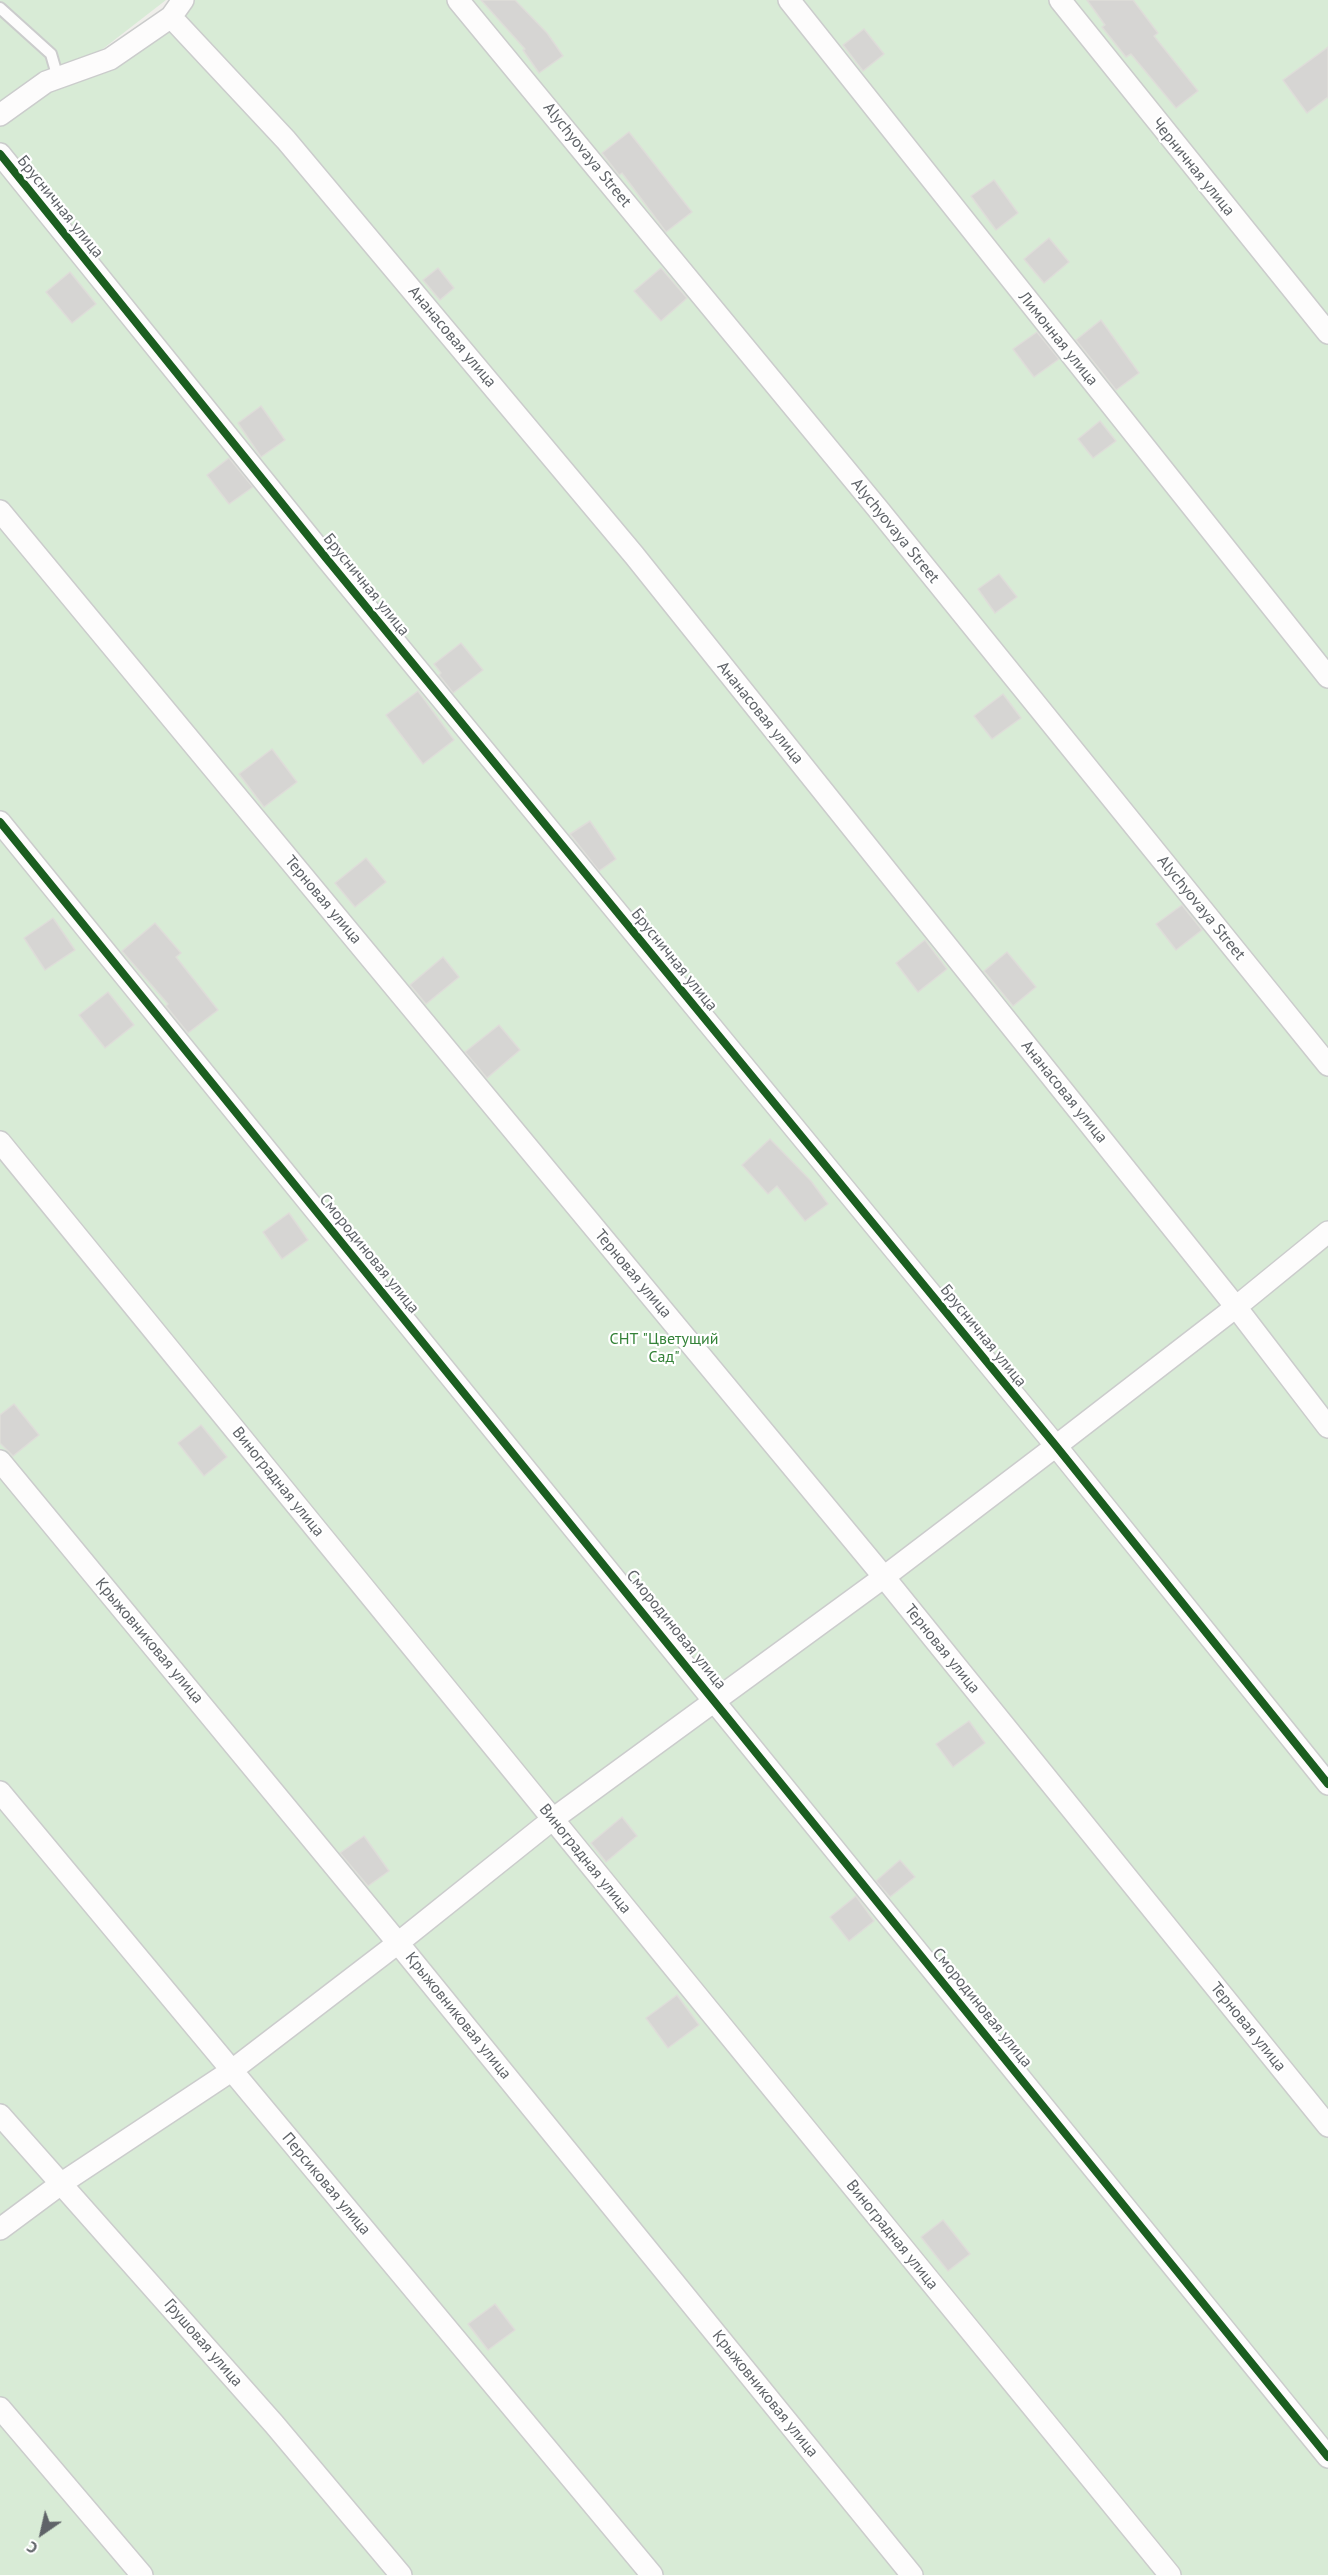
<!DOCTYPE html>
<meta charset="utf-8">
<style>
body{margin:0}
#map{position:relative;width:1328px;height:2575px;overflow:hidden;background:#efeeea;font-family:"PT Sans",sans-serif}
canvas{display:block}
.north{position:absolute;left:12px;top:2503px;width:60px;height:60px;-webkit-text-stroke:4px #fff;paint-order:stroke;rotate:214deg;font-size:16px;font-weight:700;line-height:24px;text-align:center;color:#5f6368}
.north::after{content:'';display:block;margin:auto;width:21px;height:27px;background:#5f6368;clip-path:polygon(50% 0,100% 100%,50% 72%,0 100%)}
</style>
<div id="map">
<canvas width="1328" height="2575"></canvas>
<div class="north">С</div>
</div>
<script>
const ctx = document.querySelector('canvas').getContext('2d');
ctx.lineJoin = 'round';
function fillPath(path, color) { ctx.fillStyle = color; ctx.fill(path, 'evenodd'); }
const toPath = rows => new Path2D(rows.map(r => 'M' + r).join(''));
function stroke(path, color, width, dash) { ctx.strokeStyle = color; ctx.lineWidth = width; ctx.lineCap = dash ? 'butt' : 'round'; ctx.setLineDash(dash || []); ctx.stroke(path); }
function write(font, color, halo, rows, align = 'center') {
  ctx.font = font + ' "PT Sans",sans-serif'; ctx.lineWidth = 4.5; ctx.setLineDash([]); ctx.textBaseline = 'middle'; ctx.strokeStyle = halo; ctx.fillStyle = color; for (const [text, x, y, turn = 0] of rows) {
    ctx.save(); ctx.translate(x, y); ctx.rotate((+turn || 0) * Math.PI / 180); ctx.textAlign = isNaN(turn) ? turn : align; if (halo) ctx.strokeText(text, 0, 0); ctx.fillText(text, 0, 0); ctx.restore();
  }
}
fillPath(toPath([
 [0,0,166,0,64,79,193,0,1328,0,1328,2575,0,2575]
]), '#d8ebd6');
const building = toPath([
 [481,0,515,0,547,33,563,56,539,73,523,50,525,49,481,0],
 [1087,0,1133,0,1158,33,1154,36,1198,91,1176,108,1131,54,1126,57,1102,27,1105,25,1087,0],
 [864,29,884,54,863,71,843,45,864,29],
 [1328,47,1328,97,1307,113,1283,80,1328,47],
 [629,132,692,212,666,232,622,173,619,175,602,153,629,132],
 [994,180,1018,213,996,230,971,196,994,180],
 [1049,238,1069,262,1044,283,1024,259,1049,238],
 [438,268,454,288,440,300,423,280,438,268],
 [661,268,687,298,661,321,634,291,661,268],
 [70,272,96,304,72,323,46,292,70,272],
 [1101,320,1139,373,1116,390,1076,340,1101,320],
 [1037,332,1059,359,1034,377,1013,349,1037,332],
 [261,406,285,440,261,457,238,423,261,406],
 [1100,421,1116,441,1093,458,1078,439,1100,421],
 [229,458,253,487,229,504,207,475,229,458],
 [999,574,1017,597,995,613,978,589,999,574],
 [461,643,483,670,453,693,439,675,441,673,434,664,461,643],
 [418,691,454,740,423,764,386,715,418,691],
 [1003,694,1021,718,992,739,974,716,1003,694],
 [272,749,297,782,264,807,239,774,272,749],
 [590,821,616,859,599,871,570,834,590,821],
 [366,858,386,882,355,907,335,883,366,858],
 [1182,905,1202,930,1176,950,1156,924,1182,905],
 [53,918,75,950,45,970,24,938,53,918],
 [155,923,181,953,176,957,218,1010,188,1033,166,1006,168,1004,122,951,155,923],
 [925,940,947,969,918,992,896,963,925,940],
 [1007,952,1036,987,1013,1006,984,971,1007,952],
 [443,957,459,977,426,1004,410,985,443,957],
 [108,992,134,1025,105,1048,79,1015,108,992],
 [499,1025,520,1050,487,1078,465,1052,499,1025],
 [770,1139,811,1181,828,1204,805,1221,777,1186,768,1194,742,1165,770,1139],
 [289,1213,308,1240,282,1259,263,1232,289,1213],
 [14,1404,39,1435,13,1456,0,1443,0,1415,14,1404],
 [201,1425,227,1457,204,1476,178,1443,201,1425],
 [969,1721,985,1743,953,1767,936,1744,969,1721],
 [622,1817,637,1836,606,1862,591,1843,622,1817],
 [364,1836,389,1871,368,1886,340,1853,364,1836],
 [900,1860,915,1877,890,1897,876,1881,900,1860],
 [856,1896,874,1921,849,1941,830,1917,856,1896],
 [677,1995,699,2025,668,2048,646,2018,677,1995],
 [943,2220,970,2254,948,2271,921,2237,943,2220],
 [495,2304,515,2330,488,2350,468,2324,495,2304]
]);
fillPath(building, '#d6d5d3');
stroke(building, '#deddd9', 1.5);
const lane = toPath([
 [0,8,51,54,58,78]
]);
const street = toPath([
 [458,0,878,509,1328,1065],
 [789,0,1328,677],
 [1060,0,1328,333],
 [171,17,286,140,634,555,1236,1307,1328,1427],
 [0,115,46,82,110,59,171,17,183,0],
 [0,154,326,558,1056,1446,1328,1784],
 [0,511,884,1577,1328,2126],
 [0,822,1328,2457],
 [0,1142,1170,2575],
 [0,1461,398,1943,912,2575],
 [0,1792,652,2575],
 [0,2115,274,2424,401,2575],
 [0,2229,62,2183,231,2071,398,1943,553,1819,884,1577,1056,1446,1236,1307,1328,1232],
 [0,2408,142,2575]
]);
stroke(lane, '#cbcccc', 14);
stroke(street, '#cbcccc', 24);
stroke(lane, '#fdfcfc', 10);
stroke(street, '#fdfcfc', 21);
stroke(toPath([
 [0,154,326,558,1056,1446,1328,1784],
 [0,822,1328,2457]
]), '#1b5e20', 8);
write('16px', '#5f6368', '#fff', [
 ["Alychyovaya Street",587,155,51],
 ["Черничная улица",1193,167,51],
 ["Брусничная улица",60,207,51],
 ["Ананасовая улица",452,337,50],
 ["Лимонная улица",1058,339,51],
 ["Alychyovaya Street",895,531,51],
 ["Брусничная улица",366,585,51],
 ["Ананасовая улица",760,713,51],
 ["Терновая улица",323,900,50],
 ["Alychyovaya Street",1201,908,51],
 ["Брусничная улица",674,960,51],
 ["Ананасовая улица",1064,1092,51],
 ["Смородиновая улица",369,1254,51],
 ["Терновая улица",633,1274,50],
 ["Брусничная улица",983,1336,51],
 ["Виноградная улица",278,1482,51],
 ["Смородиновая улица",676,1630,51],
 ["Крыжовниковая улица",149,1641,50],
 ["Терновая улица",942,1649,51],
 ["Виноградная улица",585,1859,51],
 ["Смородиновая улица",982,2008,51],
 ["Крыжовниковая улица",458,2016,51],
 ["Терновая улица",1248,2027,51],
 ["Персиковая улица",326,2184,50],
 ["Виноградная улица",892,2235,51],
 ["Грушовая улица",203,2343,49],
 ["Крыжовниковая улица",765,2394,51]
]);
write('16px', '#348238', '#fff', [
 ["СНТ \"Цветущий",664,1339],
 ["Сад\"",664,1357]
]);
</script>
